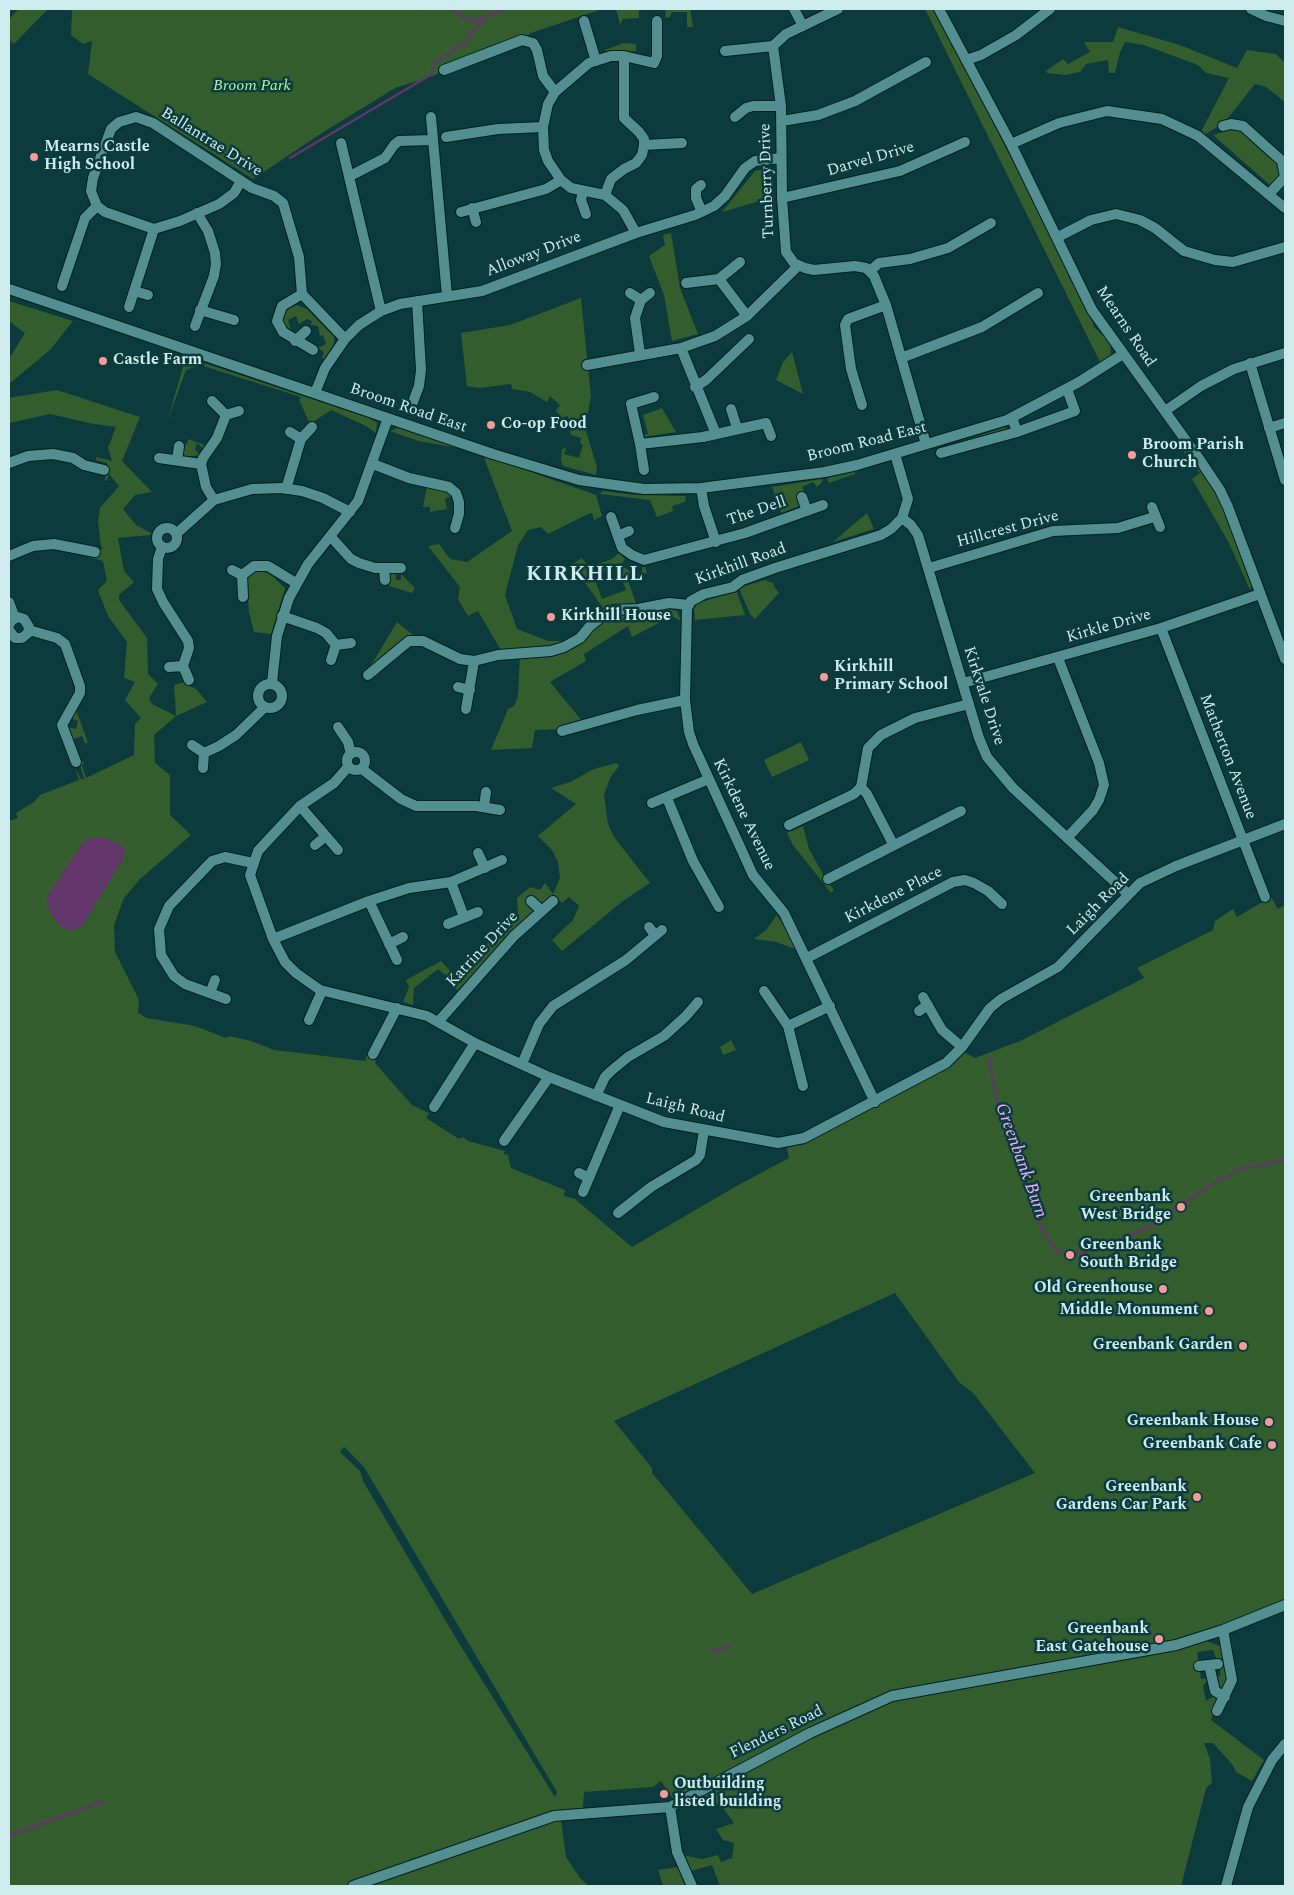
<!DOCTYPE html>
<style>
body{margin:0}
#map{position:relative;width:1294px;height:1895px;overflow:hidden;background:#0c3b3e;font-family:Spectral,serif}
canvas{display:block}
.frame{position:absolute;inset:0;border:10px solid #ceebed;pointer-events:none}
</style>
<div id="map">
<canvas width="1294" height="1895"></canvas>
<div class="frame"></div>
</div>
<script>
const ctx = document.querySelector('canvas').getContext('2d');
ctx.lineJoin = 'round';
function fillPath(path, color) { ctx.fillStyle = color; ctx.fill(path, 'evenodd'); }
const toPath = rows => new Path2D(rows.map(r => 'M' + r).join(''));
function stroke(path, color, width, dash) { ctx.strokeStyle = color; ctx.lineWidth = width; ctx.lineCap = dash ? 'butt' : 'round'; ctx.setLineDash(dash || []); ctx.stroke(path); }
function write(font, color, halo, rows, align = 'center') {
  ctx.font = font + ' Spectral,serif'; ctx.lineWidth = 5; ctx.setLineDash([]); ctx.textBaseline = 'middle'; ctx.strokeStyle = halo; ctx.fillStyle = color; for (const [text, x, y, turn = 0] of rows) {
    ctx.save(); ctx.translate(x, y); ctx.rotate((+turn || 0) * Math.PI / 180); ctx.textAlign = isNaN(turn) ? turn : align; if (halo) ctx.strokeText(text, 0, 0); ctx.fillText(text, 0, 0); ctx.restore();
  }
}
fillPath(toPath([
 [19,9,48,9,14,44,9,39,9,19],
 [70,9,602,9,531,33,522,40,444,70,433,76,395,88,322,133,253,179,88,74,92,41,83,44,71,35,72,11],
 [616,9,639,9,639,18,623,19,620,25],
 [666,9,690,9,693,27,687,27,687,12,672,12,670,17,665,18],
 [925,9,935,9,1087,307,1094,327,1110,342,1111,356,1101,364],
 [1118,27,1180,45,1237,68,1247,50,1276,54,1285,63,1285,102,1266,87,1255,84,1224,123,1204,135,1202,130,1229,78,1206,73,1198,65,1144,45,1125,42,1120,52,1115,73,1109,73,1108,60,1086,64,1080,72,1065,75,1047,73,1046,71,1063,59,1068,64,1090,52,1084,42,1113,42],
 [624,43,636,44,636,51,607,53,605,50],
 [1239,127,1252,138,1252,142,1265,154,1269,151,1279,162,1280,173,1271,186,1213,135],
 [764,169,771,174,773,197,722,212,755,171],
 [671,233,680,288,698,334,672,341,664,295,649,256,665,245,663,235],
 [581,298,591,397,587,417,582,418,597,467,596,475,563,466,561,461,562,449,566,448,564,454,579,458,583,445,580,443,581,438,571,435,568,416,560,418,556,410,560,405,550,396,547,402,530,392,512,389,511,384,479,388,467,386,461,333,510,325],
 [9,301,73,321,50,350,9,384,9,359,25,333,9,321],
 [297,305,307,309,334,337,334,344,324,359,322,358,324,352,318,348,326,344,323,335,320,336,318,326,311,325,312,321,307,319,299,324,296,316,288,320,291,331,283,321,282,315,286,310],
 [792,352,803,394,776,380,783,362],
 [186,357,369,418,377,423,376,433,366,426,331,410,310,424,299,400,301,397,200,365,186,370,167,422],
 [57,390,140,417,122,461,152,492,135,495,123,509,136,525,151,533,150,535,118,538,124,571,134,582,119,595,119,600,147,638,148,674,158,684,149,698,152,704,176,716,174,685,188,681,190,686,196,689,207,702,176,716,154,735,155,763,170,775,170,815,191,835,140,879,124,898,114,925,115,952,139,1000,138,1013,147,1018,195,1026,226,1038,229,1036,251,1041,274,1050,366,1061,366,1055,376,1060,375,1063,412,1105,429,1113,426,1118,459,1139,463,1137,468,1141,505,1151,503,1154,508,1155,511,1168,565,1190,564,1196,575,1199,632,1247,740,1184,789,1158,787,1148,809,1141,929,1077,964,1052,975,1058,1020,1041,1144,978,1137,968,1213,930,1215,921,1233,909,1237,917,1271,897,1278,909,1285,905,1285,1602,1209,1631,1144,1649,909,1688,881,1695,728,1770,675,1802,661,1781,653,1787,584,1792,583,1808,560,1810,346,1886,9,1886,9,821,18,818,16,813,34,802,40,795,79,780,75,768,81,779,84,779,79,761,84,762,82,766,86,778,134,755,135,724,141,718,125,700,135,682,124,678,127,642,108,616,98,590,107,581,103,561,89,557,98,557,100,550,103,548,101,546,98,521,100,508,119,486,109,474,107,481,105,480,107,463,96,460,96,457,112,461,108,448,116,427,94,424,50,414,9,423,9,398],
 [895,1293,959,1382,974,1394,1035,1473,752,1594,652,1473,652,1468,614,1421],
 [344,1447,364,1467,557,1792,555,1797,457,1640,363,1481,360,1471,340,1452],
 [662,408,676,432,643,437,643,435,648,434,643,415],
 [1006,427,1008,432,938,451,938,449],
 [398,428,463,449,419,441,390,431],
 [188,439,202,444,208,447,205,450,197,443,195,449,200,455,185,457,181,445,187,444],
 [1186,449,1213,485,1224,508,1252,584,1250,590,1229,543,1192,479,1200,473,1183,451],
 [483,455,596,495,602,516,594,520,592,513,588,514,548,534,541,527,528,530,518,545,505,595,517,629,548,641,561,641,572,638,605,611,572,564,582,558,589,567,612,559,619,553,625,559,621,565,631,572,641,574,643,567,645,567,647,573,628,580,637,607,613,609,579,635,558,647,502,652,478,611,468,616,458,599,460,587,428,546,439,544,450,559,467,562,512,531],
 [617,566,626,590,602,599,593,575],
 [855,472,855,474,829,483,827,480,828,478],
 [822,479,823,481,817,487,813,482,802,487,805,494,797,497,799,506,781,513,772,487],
 [427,486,443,488,453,495,445,499,447,509,430,512,430,507,423,507],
 [603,491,635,495,686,496,685,502,672,506,673,511,657,517,650,500,600,494],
 [867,513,874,529,833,542],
 [251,571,262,571,270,574,285,588,271,634,254,632,249,612,247,583,247,575],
 [395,571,396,580,401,580,401,574,415,588,412,593,389,586,390,582,387,580,388,574],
 [765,580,775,584,773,585,779,593,755,619,750,614,740,591,741,587],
 [736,590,745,615,695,620,694,609,697,604],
 [665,608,677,611,681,621,672,616,632,637,628,626,584,654,586,661,550,682,583,722,563,729,535,730,532,748,491,750,508,709,514,706,518,697,520,654,547,654,605,616],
 [397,622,413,635,422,639,369,672,367,669,373,662],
 [76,710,85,734,88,743,85,743,82,736,71,740,67,727,76,729,78,721,70,718],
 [801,742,809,760,772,777,764,760],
 [617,763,619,766,610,778,604,795,608,824,614,837,650,883,623,901,562,951,552,940,573,920,579,906,569,897,562,903,553,895,547,902,539,902,533,907,533,915,463,988,461,987,457,990,450,984,449,978,438,969,414,988,413,1005,403,1002,409,987,406,980,441,961,456,978,476,954,518,915,517,898,530,887,540,890,545,883,553,894,560,878,558,862,552,850,538,836,576,804,551,788,570,782,594,769],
 [803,826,809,849,825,878,834,890,831,893,793,845,787,833],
 [777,915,798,950,776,942,754,939,766,930],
 [731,1040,736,1050,723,1055,720,1047],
 [1206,1641,1220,1646,1223,1652,1226,1680,1225,1690,1219,1690,1217,1677,1220,1676,1220,1669,1213,1650,1197,1652,1201,1679,1209,1678,1203,1686,1206,1701,1214,1696,1218,1699,1211,1720,1264,1760,1252,1781,1236,1772,1232,1764,1213,1743,1204,1743,1210,1759,1212,1783,1206,1788,1181,1886,720,1886,712,1865,691,1871,684,1862,683,1855,702,1859,718,1855,721,1862,732,1858,734,1843,723,1840,716,1829,734,1823,721,1805,714,1803,679,1809,677,1806,859,1713,892,1699,1190,1646],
 [561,1819,566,1857,580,1878,589,1886,367,1886],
 [678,1867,685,1886,663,1886,658,1870]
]), '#335d2c');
fillPath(toPath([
 [94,838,106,838,121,845,125,851,123,859,82,926,74,930,65,929,58,924,51,913,47,903,47,897,82,844,88,839]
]), '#62366a');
stroke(toPath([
 [422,9,425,9],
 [453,9,461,16,475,21,504,9],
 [290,158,432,74,433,64,459,46,467,44,469,35,483,22,481,18],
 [989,1058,996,1097,1036,1215,1048,1239,1058,1251,1072,1255,1103,1247,1151,1226,1204,1189,1241,1169,1285,1160],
 [712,1652,729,1646],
 [9,1836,104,1801]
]), '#62366a', 2.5);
const minor = toPath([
 [794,9,803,26],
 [939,9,1011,144,1092,310,1200,460,1220,490,1228,507,1285,659],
 [1251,9,1266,16,1285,21],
 [584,21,596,61],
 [773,46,781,106,782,198,786,252,794,263,805,268,814,270,855,266,866,268,874,276,886,305,926,444],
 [725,51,773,46,786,34,838,9],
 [966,60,981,55,1016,35,1050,9],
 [444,70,522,40,533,43,537,50,543,76,555,92],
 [431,117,447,296],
 [735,117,746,108,753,106,781,106],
 [782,121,818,115,855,101,926,62],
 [1223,126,1231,124,1243,126,1282,161,1285,177],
 [446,137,498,129,543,127],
 [341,143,381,311],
 [1011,144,1059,123,1107,111,1162,119,1198,136,1285,208],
 [644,145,682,143],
 [350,176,385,158,394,145,399,141,432,140],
 [701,185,696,189,696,198,702,212],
 [583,191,581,200,586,214],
 [1269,194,1285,177],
 [605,195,611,179,624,169,636,163,642,155,644,145,644,139,639,132,624,118,624,56],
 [782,198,900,171,965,142],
 [97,206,105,212,154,229,180,221,219,204,234,193,241,181],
 [472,208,476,222],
 [461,212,546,189,561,180],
 [636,233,623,210,605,195,571,188,561,180,548,161,544,150,543,127,548,104,555,92,589,63,611,56,624,56,654,63,657,56,657,21],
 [1058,237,1091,220,1116,214,1140,220,1155,228,1184,251,1215,260,1233,262,1285,247],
 [870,271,879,263,910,259,948,248,991,223],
 [719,279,747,316],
 [686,283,719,279,740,262],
 [62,286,85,218,97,206,91,191,93,178,111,129,119,122,136,117,153,123,252,188,274,196,283,203,299,257,302,294,345,339],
 [9,289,493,454,579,480,644,489,701,488,825,472,857,465,1007,420,1079,382,1123,354],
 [134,291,148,295],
 [630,293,641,300],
 [302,294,282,306,277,321,283,332,313,350],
 [129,307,154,229],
 [200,310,234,320],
 [195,326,214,276,216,264,215,253,208,231,197,213],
 [295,341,306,331],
 [681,348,716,434],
 [640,354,635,318,641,300,650,293],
 [901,358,982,327,1038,293],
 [1250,363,1285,480],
 [587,365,681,348,715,336,747,316,798,266],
 [695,387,706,380,749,339],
 [315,393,325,368,345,339,359,325,381,311,400,304,482,291,636,233,695,215,714,206,725,196,745,168,755,161,781,158],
 [654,397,631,404,640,444,703,437,766,423,771,436],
 [212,401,226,415,217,438,203,458,201,464,206,487,214,500],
 [862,405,851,369,845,325,848,319,886,305],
 [731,409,737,428],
 [410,410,419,386,421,370,417,301],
 [1165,411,1201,386,1234,369,1285,353],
 [226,415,239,411],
 [1269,428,1285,423],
 [290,432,301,439],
 [1017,432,1075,411,1067,389],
 [640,444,644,470],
 [941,453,1017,432,1012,417],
 [159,458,201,464],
 [177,460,179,446],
 [9,463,28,456,53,454,73,458,84,465,104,470],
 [373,464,409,478,449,487,456,493,459,502,459,514,455,528],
 [701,488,704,506,716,542],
 [286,489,301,439,312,427],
 [802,497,807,511],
 [1152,507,1160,527],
 [611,517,622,548,632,555,644,560,745,533,823,505],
 [902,518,911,525,918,535,979,738,987,757,1013,788,1128,894],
 '157 538a10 10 0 1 1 20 0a10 10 0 1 1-20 0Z',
 [176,534,214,500,252,489,282,488,302,491,323,498,350,512],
 [618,536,629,531],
 [331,537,351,559,359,563,375,568,401,568],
 [162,547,158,559,157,589,163,602,188,641,189,648,183,666,169,667],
 [9,556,33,546,54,544,95,552],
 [384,568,385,580],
 [929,568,1053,531,1118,528,1154,517],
 [232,570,242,575],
 [243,597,242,575,254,566,268,566,296,583],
 [9,602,15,618],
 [282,616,317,628,326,633,336,645,351,643],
 [9,625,12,620,18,617,24,619,29,627,28,633,22,638,15,638,9,630],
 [1161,628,1265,897],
 [29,630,57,638,65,644,80,686,80,693,62,725,76,762],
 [1058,658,1099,763,1104,785,1099,800,1093,810,1067,838],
 [331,660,336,645],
 [183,666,189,680],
 [368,675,409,641,423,641,460,659,474,661,498,655,551,651,564,647,580,638,590,626,605,614,613,610,638,609,669,603,689,605],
 [272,683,277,636,289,598,308,564,358,501,388,418],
 [963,683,1161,628,1260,594],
 '258 696a12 12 0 1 1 24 0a12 12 0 1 1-24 0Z',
 [458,687,470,690],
 [466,709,474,661],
 [338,727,348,742,351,754],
 [562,731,637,710,685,700],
 [192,745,204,753,219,746,236,735,265,707],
 '347 761a9 9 0 1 1 18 0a9 9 0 1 1-18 0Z',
 [348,767,334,783,300,806,270,838,258,851,250,875,273,939,285,962,296,973,320,990,427,1016,475,1043,549,1077,664,1122,778,1143,804,1138,946,1063,962,1047,990,1008,1001,999,1058,967,1140,883,1176,866,1285,824],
 [203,768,204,753],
 [362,769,401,799,416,806,476,806,500,810],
 [861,787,867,794,893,844],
 [667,798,693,861,719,907],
 [652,803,709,779],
 [300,806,338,850],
 [484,807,486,792],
 [789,825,854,794,861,787,868,748,881,735,915,718,969,704],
 [315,845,326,836],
 [478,853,485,868],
 [828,879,961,811],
 [451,882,464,917],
 [369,901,397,960],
 [531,901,542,911],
 [448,924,478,912],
 [649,927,655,935],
 [273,939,369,901,409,888,451,882,502,860],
 [389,944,403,937],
 [807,958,953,882,965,880,974,883,988,891,1002,904],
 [764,991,788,1026,803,1086],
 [210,993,215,980],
 [923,997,942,1030,962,1047],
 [226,999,185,984,174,976,161,955,159,929,169,906,212,861,225,857,253,863],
 [919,1011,928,1005],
 [309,1020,322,991],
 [438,1022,514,936,553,901],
 [788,1026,830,1006],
 [373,1054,397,1008],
 [522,1064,539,1024,553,1006,626,960,662,930],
 [596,1096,605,1077,611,1071,628,1057,664,1036,686,1016,698,1002],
 [875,1102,784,913,753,875,693,744,689,732,685,700,687,608,691,601,704,594,733,587,742,580,775,568,881,535,891,529,902,518,908,499,895,454],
 [434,1107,475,1043],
 [504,1141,549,1077],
 [579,1173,589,1178],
 [583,1192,620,1105],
 [618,1213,651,1187,696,1160,700,1155,704,1130],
 [1209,1665,1215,1691,1225,1697],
 [1199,1666,1218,1664],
 [1217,1711,1232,1680,1223,1630],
 [670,1807,677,1852,692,1886],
 [353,1886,554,1816,670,1807,810,1733,892,1696,1176,1645,1223,1630,1285,1605],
 [1226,1886,1248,1807,1272,1760,1285,1744]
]);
stroke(minor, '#012022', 12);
stroke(minor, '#538e91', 10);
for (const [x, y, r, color] of [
 [34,157,5,"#f59b99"],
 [103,361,5,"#f59b99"],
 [491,425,5,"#f59b99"],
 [1132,455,5,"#f59b99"],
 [551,617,5,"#f59b99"],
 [824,677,5,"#f59b99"],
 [1181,1207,5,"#f59b99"],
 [1070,1255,5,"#f59b99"],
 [1163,1289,5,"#f59b99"],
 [1209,1311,5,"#f59b99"],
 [1243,1346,5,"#f59b99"],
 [1269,1422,5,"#f59b99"],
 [1272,1445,5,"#f59b99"],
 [1197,1497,5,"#f59b99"],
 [1159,1639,5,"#f59b99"],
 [664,1794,5,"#f59b99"]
]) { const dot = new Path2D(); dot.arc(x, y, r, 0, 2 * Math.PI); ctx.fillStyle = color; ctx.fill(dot); stroke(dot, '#0c3b3e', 2); }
write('italic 16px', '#aff5a4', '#0c3b3e', [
 ["Broom Park",252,87]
]);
write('16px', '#ceebed', '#0c3b3e', [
 ["Ballantrae Drive",211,143,32],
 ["Darvel Drive",871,160,-16],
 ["Turnberry Drive",768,181,-92],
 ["Alloway Drive",534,255,-21],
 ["Mearns Road",1125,327,56],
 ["Broom Road East",408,409,19],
 ["Broom Road East",867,443,-14],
 ["The Dell",757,512,-19],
 ["Hillcrest Drive",1008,530,-15],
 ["Kirkhill Road",741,565,-20],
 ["Kirkle Drive",1109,627,-16],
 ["Kirkvale Drive",983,696,72],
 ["Matherton Avenue",1227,757,69],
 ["Kirkdene Avenue",743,815,64],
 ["Kirkdene Place",894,896,-27],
 ["Laigh Road",1099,905,-45],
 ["Katrine Drive",483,950,-47],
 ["Laigh Road",685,1109,14],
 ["Flenders Road",777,1733,-26]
]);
write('bold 16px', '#ceebed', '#0c3b3e', [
 ["Mearns Castle",44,148],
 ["High School",44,166],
 ["Castle Farm",113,361],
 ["Co-op Food",501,425],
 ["Broom Parish",1142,446],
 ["Church",1142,464],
 ["Kirkhill House",561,617],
 ["Kirkhill",834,668],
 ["Primary School",834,686],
 ["Greenbank",1171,1198,"right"],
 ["West Bridge",1171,1216,"right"],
 ["Greenbank",1080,1246],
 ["South Bridge",1080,1264],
 ["Old Greenhouse",1153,1289,"right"],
 ["Middle Monument",1199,1311,"right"],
 ["Greenbank Garden",1233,1346,"right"],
 ["Greenbank House",1259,1422,"right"],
 ["Greenbank Cafe",1262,1445,"right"],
 ["Greenbank",1187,1488,"right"],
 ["Gardens Car Park",1187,1506,"right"],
 ["Greenbank",1149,1630,"right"],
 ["East Gatehouse",1149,1648,"right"],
 ["Outbuilding",674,1785],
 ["listed building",674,1803]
], 'left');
write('italic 18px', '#f1affe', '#0c3b3e', [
 ["Greenbank Burn",1020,1161,70]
]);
ctx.letterSpacing = '1px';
write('bold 21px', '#ceebed', '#0c3b3e', [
 ["KIRKHILL",585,576]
]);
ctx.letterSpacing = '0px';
</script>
